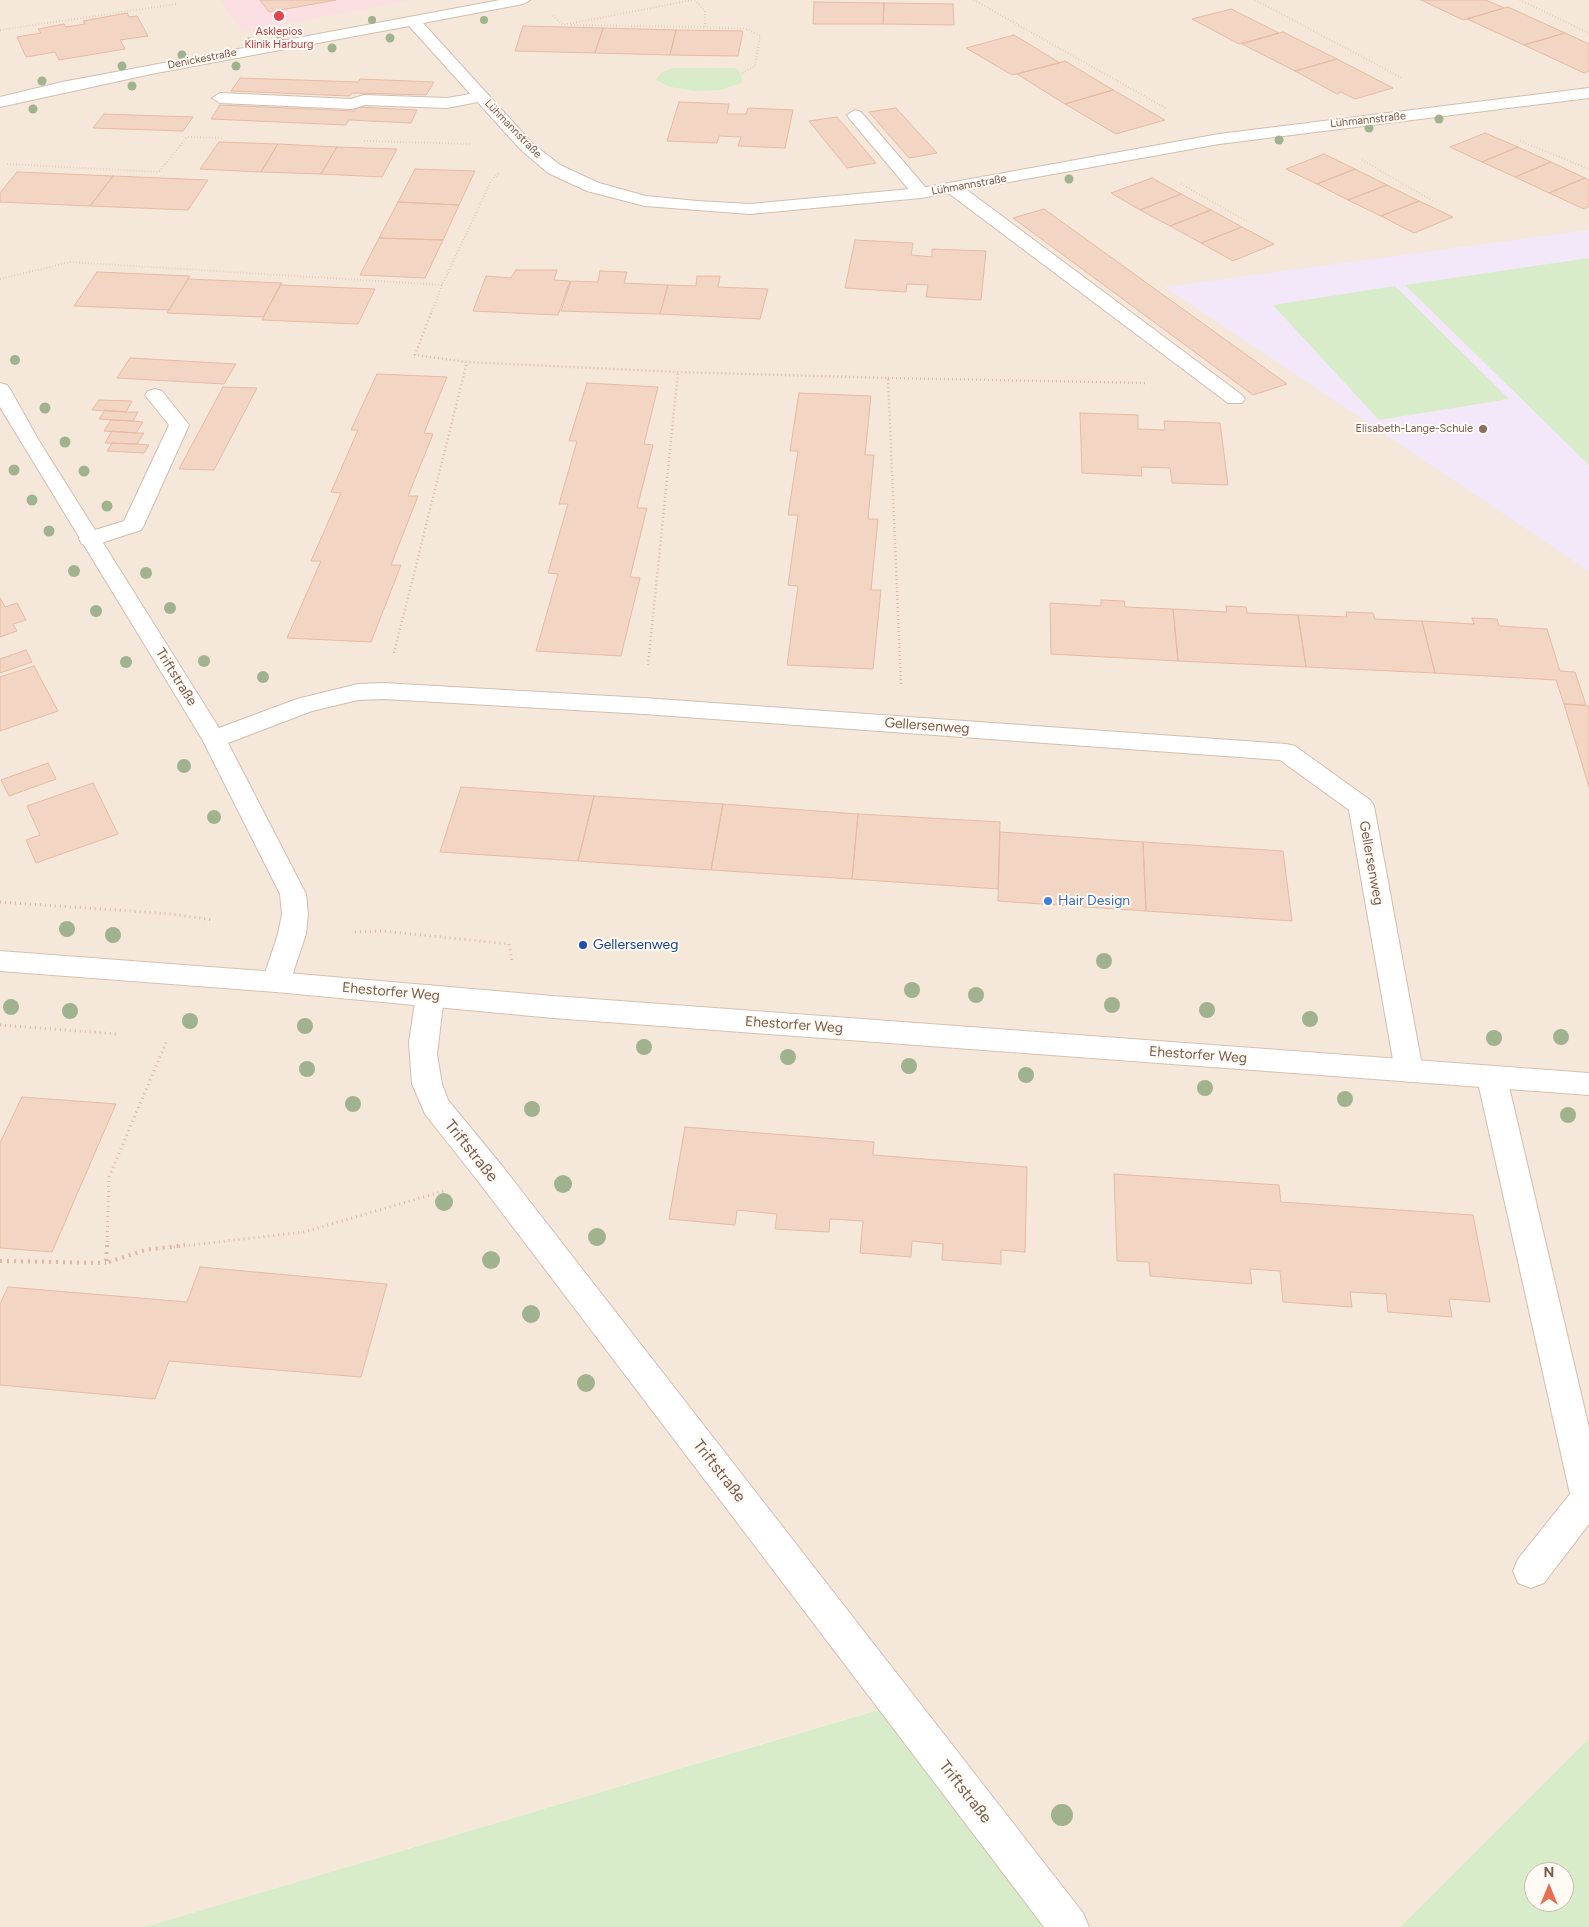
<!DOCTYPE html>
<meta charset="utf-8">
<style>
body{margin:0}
#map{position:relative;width:1589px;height:1927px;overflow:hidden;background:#fdf6ec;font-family:Figtree,sans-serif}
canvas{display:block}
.north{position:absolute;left:1524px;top:1862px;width:50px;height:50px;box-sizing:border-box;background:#fffaf3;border:1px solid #cabbb1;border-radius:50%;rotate:0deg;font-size:14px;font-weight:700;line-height:20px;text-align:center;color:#7a5c4d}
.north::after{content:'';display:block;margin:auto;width:18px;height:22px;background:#e76f51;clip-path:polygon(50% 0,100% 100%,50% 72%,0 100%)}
</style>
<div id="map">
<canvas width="1589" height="1927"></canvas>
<div class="north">N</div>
</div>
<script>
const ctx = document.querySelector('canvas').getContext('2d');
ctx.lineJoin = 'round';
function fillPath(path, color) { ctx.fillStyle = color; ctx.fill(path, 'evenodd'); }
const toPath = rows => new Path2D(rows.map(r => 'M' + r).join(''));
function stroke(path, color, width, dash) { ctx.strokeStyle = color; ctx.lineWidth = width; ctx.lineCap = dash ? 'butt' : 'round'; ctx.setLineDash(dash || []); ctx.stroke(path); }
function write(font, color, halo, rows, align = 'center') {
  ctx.font = font + ' Figtree,sans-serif'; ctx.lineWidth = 4; ctx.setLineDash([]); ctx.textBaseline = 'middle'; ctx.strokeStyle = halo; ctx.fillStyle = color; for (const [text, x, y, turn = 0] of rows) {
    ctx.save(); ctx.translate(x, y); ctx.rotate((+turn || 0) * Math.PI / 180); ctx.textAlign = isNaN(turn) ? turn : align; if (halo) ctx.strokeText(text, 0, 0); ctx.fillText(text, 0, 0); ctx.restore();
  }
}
fillPath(toPath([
 [0,0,1589,0,1589,1738,1400,1927,1070,1927,904,1702,144,1927,0,1927]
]), '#f5e8da');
fillPath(toPath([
 [1589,230,1589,571,1165,287]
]), '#f3e8fa');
fillPath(toPath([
 [220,0,411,0,243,32]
]), '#fbdfe3');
fillPath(toPath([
 [673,68,736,68,741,74,742,83,720,90,695,91,670,87,656,80,661,73],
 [1589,258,1589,465,1405,285],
 [1395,286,1509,399,1379,420,1273,305],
 [905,1702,1070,1927,144,1927],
 [1589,1738,1589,1927,1400,1927],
 [1534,1872,1564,1872,1564,1902,1534,1902]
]), '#d8ecc9');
const building = toPath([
 [260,0,336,0,269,12,260,0],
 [1421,0,1486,0,1504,8,1463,20,1421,0],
 [814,2,884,3,883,24,813,24,814,2],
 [884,3,953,4,954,25,883,24,884,3],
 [1508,7,1565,33,1524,45,1467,19,1508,7],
 [1231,9,1279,33,1239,44,1192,19,1231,9],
 [127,13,129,17,137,16,148,36,120,40,125,49,59,60,55,52,26,57,17,37,41,33,38,29,64,24,66,27,85,24,83,21,127,13],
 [523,26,603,28,595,53,515,51,523,26],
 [603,28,676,30,670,55,595,53,603,28],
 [676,30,743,31,738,56,670,55,676,30],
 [1283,32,1337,59,1295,71,1242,44,1283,32],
 [1565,33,1589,44,1589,71,1584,73,1524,45,1565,33],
 [1014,35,1060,63,1012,75,966,48,1014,35],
 [1337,59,1393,88,1355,99,1341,92,1337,94,1295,71,1337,59],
 [1065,61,1113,90,1065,104,1017,74,1065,61],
 [240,78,358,82,360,79,434,82,426,95,352,93,350,96,231,91,240,78],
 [1113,90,1165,120,1116,134,1065,104,1113,90],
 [679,102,729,104,727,114,746,114,748,108,793,110,785,148,738,146,741,137,719,136,717,143,667,141,679,102],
 [220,105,355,111,356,107,417,110,411,123,349,120,346,125,211,119,220,105],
 [896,108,937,153,909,158,869,112,896,108],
 [104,114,193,117,183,131,93,128,104,114],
 [837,117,876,163,847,168,809,121,837,117],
 [1485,133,1518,147,1482,162,1450,147,1485,133],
 [219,142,278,144,261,172,200,169,219,142],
 [278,144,337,147,321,174,261,172,278,144],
 [337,147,397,149,382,177,321,174,337,147],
 [1518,147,1551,162,1515,177,1482,162,1518,147],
 [1324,154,1355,169,1317,184,1286,169,1324,154],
 [1551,162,1585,178,1549,193,1515,177,1551,162],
 [415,169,475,171,459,205,398,202,415,169],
 [1355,169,1387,185,1348,200,1317,184,1355,169],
 [17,172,113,176,90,206,0,202,0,193,17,172],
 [113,176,208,180,188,210,90,206,113,176],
 [1152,178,1181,194,1140,210,1111,193,1152,178],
 [1585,178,1589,180,1589,206,1584,209,1549,193,1585,178],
 [1387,185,1419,201,1381,216,1348,200,1387,185],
 [1181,194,1211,210,1170,226,1140,210,1181,194],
 [1419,201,1453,217,1414,233,1381,216,1419,201],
 [398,202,459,205,443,240,379,238,398,202],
 [1044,209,1287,384,1253,395,1013,218,1044,209],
 [1211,210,1242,227,1201,243,1170,226,1211,210],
 [1242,227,1274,244,1233,261,1201,243,1242,227],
 [379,238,443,240,425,278,360,275,379,238],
 [855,240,913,243,911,255,932,257,932,249,986,251,981,300,926,297,928,285,907,284,906,292,845,288,855,240],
 [516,270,557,270,554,280,570,281,558,315,473,311,486,276,511,278,516,270],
 [600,271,627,272,624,283,668,285,660,314,561,311,571,281,598,282,600,271],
 [97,272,190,276,169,310,74,306,97,272],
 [697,276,720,276,718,287,768,289,760,319,660,314,668,285,696,286,697,276],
 [188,279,282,283,263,317,167,313,188,279],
 [280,285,375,289,358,324,262,320,280,285],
 [130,358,236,364,224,384,117,378,130,358],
 [377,374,447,377,424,433,433,434,408,496,418,496,391,565,401,565,371,642,287,638,321,561,311,561,341,493,331,492,358,430,351,430,377,374],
 [587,383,658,387,644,444,653,445,637,508,647,508,630,577,640,578,621,656,536,651,558,574,548,573,568,504,559,504,577,441,569,441,587,383],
 [223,387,257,388,214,470,179,469,223,387],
 [799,393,871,396,865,455,874,455,868,519,878,519,871,590,881,590,873,669,787,665,798,586,788,585,798,515,788,515,798,451,790,451,799,393],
 [99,400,132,401,126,412,92,410,99,400],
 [105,410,126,412,138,412,133,421,99,419,105,410],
 [1080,413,1138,415,1138,429,1165,430,1164,421,1220,423,1228,485,1172,483,1170,468,1141,467,1142,476,1082,473,1080,413],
 [111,420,133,421,143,422,136,433,104,431,111,420],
 [112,431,136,433,144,433,137,444,105,443,112,431],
 [112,443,137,444,149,445,144,453,107,451,112,443],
 [0,598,5,607,17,603,26,620,13,624,17,631,0,637,0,598],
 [1101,600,1124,601,1125,607,1173,609,1178,661,1051,654,1050,603,1101,606,1101,600],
 [1226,606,1246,607,1247,613,1298,615,1306,667,1178,661,1173,609,1227,612,1226,606],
 [1346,612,1373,613,1375,619,1422,621,1435,673,1306,667,1298,615,1347,617,1346,612],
 [1472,618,1497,619,1499,626,1547,629,1560,671,1575,672,1586,705,1564,704,1556,680,1435,673,1422,621,1474,624,1472,618],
 [26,650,32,662,0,673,0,659,26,650],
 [34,666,58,711,0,731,0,677,34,666],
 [1564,704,1589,706,1589,787,1564,704],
 [48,763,56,779,9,796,1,780,48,763],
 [93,783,118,834,36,863,26,840,40,835,27,806,93,783],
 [461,787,594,796,578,861,440,852,461,787],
 [594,796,723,804,711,870,578,861,594,796],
 [723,804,858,814,852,879,711,870,723,804],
 [858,814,1000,822,998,889,852,879,858,814],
 [1000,832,1143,842,1146,911,998,901,1000,832],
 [1143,842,1283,851,1292,921,1146,911,1143,842],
 [22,1097,116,1104,52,1252,0,1248,0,1143,22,1097],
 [685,1127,874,1142,873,1155,1027,1167,1025,1252,1001,1250,1001,1264,942,1260,943,1244,912,1241,911,1257,860,1253,863,1221,830,1219,829,1232,775,1229,777,1214,737,1210,735,1225,669,1219,685,1127],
 [1114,1174,1279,1185,1281,1202,1473,1215,1490,1302,1449,1299,1452,1317,1388,1312,1386,1294,1350,1292,1352,1307,1283,1302,1280,1271,1250,1269,1252,1284,1150,1276,1149,1262,1117,1261,1114,1174],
 [200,1267,387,1284,361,1377,169,1361,155,1399,0,1385,0,1304,8,1287,187,1302,200,1267]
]);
fillPath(building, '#f3d5c3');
stroke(building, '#e6bba3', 1);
const service = toPath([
 [482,92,490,97,488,100,447,108,365,105,352,109,220,103,212,98,220,93,351,99,364,95,447,98,482,92],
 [855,110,861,112,927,189,930,193,927,197,915,197,849,118,847,115,855,110],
 [953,183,959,184,1242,395,1245,399,1242,403,1228,403,947,192,945,188,947,184,953,183],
 [155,389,162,391,189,425,144,525,141,530,98,544,90,546,82,544,79,539,82,534,124,521,169,425,145,395,148,391,155,389],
 [1492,1067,1502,1070,1507,1078,1589,1428,1589,1524,1544,1583,1531,1588,1518,1583,1513,1571,1518,1559,1570,1494,1477,1078,1482,1070,1492,1067]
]);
const minor = toPath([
 [500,0,530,0,523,4,423,23,532,143,560,165,599,183,646,196,697,201,750,204,921,188,1219,134,1589,88,1589,98,1219,144,921,198,750,214,645,206,587,191,548,173,520,149,409,26,151,74,0,107,0,97,62,82,500,0],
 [0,383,7,385,10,389,38,439,219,728,297,699,358,684,384,683,644,698,1286,744,1295,746,1370,800,1374,806,1423,1071,1419,1079,1409,1082,1399,1079,1395,1071,1349,810,1280,760,644,714,384,699,358,700,312,711,228,743,306,894,308,914,306,934,290,982,286,989,276,992,266,989,262,982,278,934,282,914,280,894,202,739,0,407,0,383],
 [430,985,440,989,444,996,437,1054,442,1084,448,1100,503,1167,1083,1913,1089,1927,1044,1927,481,1185,425,1114,412,1084,409,1042,416,996,420,989,430,985]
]);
const secondary = toPath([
 [0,951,276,972,553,996,1589,1073,1589,1095,553,1018,276,992,0,971,0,951]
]);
stroke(service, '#d1beb0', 2);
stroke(minor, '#d1beb0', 2);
stroke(secondary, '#d6c0b0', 2);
stroke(toPath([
 [695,0,705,11,705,27,747,29,760,36,755,66,741,74],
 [974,0,1167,109],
 [1255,0,1402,78],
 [1520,0,1589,33],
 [553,16,563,25,692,0],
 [571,25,705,27],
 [0,30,176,4],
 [364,141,471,144],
 [1520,141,1589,169],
 [1362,160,1433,201],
 [7,164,159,172,187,137,223,138],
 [1181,184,1248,222],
 [0,279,70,262,442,285],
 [431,314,442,285,491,181,499,173]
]), '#d9b8a5', 2, [0.5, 2.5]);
stroke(toPath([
 [431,313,415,355,467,362,678,372,888,378,901,684],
 [888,378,1147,383],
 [394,653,467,362],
 [648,665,678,372]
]), '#d9b8a5', 2.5, [1, 3]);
stroke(toPath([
 [0,902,172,914,213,920],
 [355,932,382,931,509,944,512,961],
 [0,1025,116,1034],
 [107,1247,109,1177,167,1040],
 [174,1247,304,1232,444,1191]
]), '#d9b8a5', 3, [1, 4]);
stroke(toPath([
 [107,1245,106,1263,145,1250,185,1245],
 [0,1261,106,1263]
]), '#d9b8a5', 4, [2, 5]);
fillPath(service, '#fff');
fillPath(minor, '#fff');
fillPath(secondary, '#fff');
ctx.fillStyle = '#a0b28e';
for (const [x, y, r] of [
 [372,20,4],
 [484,20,4],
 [281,36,4.5],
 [390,38,4.5],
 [249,42,4.5],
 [332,48,4.5],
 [182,55,4.5],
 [122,66,4.5],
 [236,66,4.5],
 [42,81,4.5],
 [132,86,4.5],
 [33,109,4.5],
 [1439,119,4.5],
 [1369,128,4.5],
 [1279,140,4.5],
 [1069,179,4.5],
 [15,360,5],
 [45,408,5.5],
 [65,442,5.5],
 [14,470,5.5],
 [84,471,5.5],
 [32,500,5.5],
 [107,506,5.5],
 [49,531,5.5],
 [74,571,6],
 [146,573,6],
 [170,608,6],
 [96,611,6],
 [204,661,6],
 [126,662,6],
 [263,677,6],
 [184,766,7],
 [214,817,7],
 [67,929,8],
 [113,935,8],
 [1104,961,8],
 [912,990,8],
 [976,995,8],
 [1112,1005,8],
 [11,1007,8],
 [1207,1010,8],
 [70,1011,8],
 [1310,1019,8],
 [190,1021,8],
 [305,1026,8],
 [1561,1037,8],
 [1494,1038,8],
 [644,1047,8],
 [788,1057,8],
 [909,1066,8],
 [307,1069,8],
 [1026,1075,8],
 [1205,1088,8],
 [1345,1099,8],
 [353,1104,8],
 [532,1109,8],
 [1568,1115,8],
 [563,1184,9],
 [444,1202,9],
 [597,1237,9],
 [491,1260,9],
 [531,1314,9],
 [586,1383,9],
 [1062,1815,11]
]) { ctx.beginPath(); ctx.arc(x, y, r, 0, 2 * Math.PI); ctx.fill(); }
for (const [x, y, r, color] of [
 [279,16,6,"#e0444e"],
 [1483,429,5,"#8d6e63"],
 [1048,901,5,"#3f7fe0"],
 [583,945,5,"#1a4fb4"]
]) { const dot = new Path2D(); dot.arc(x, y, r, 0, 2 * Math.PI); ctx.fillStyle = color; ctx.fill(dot); stroke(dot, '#fffaf3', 2); }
write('11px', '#be3a42', '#fffaf3', [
 ["Asklepios",279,32],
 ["Klinik Harburg",279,45]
]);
write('11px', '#7a5c4d', '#fffaf3', [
 ["Denickestraße",202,59,-11],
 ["Lühmannstraße",1368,120,-6],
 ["Lühmannstraße",513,129,46],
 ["Lühmannstraße",969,185,-10]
]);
write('11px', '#785e54', '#fffaf3', [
 ["Elisabeth-Lange-Schule",1473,429]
], 'right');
write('14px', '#7a5c4d', '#fffaf3', [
 ["Triftstraße",176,677,58],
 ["Gellersenweg",927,726,4],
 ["Gellersenweg",1371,863,80],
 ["Ehestorfer Weg",391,992,5],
 ["Ehestorfer Weg",794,1025,4],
 ["Ehestorfer Weg",1198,1055,4]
]);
write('14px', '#366cbe', '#fffaf3', [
 ["Hair Design",1058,901]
], 'left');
write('14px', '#164399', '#fffaf3', [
 ["Gellersenweg",593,945]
], 'left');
write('16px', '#7a5c4d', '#fffaf3', [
 ["Triftstraße",471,1151,51],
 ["Triftstraße",719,1471,52],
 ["Triftstraße",965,1792,52]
]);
</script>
